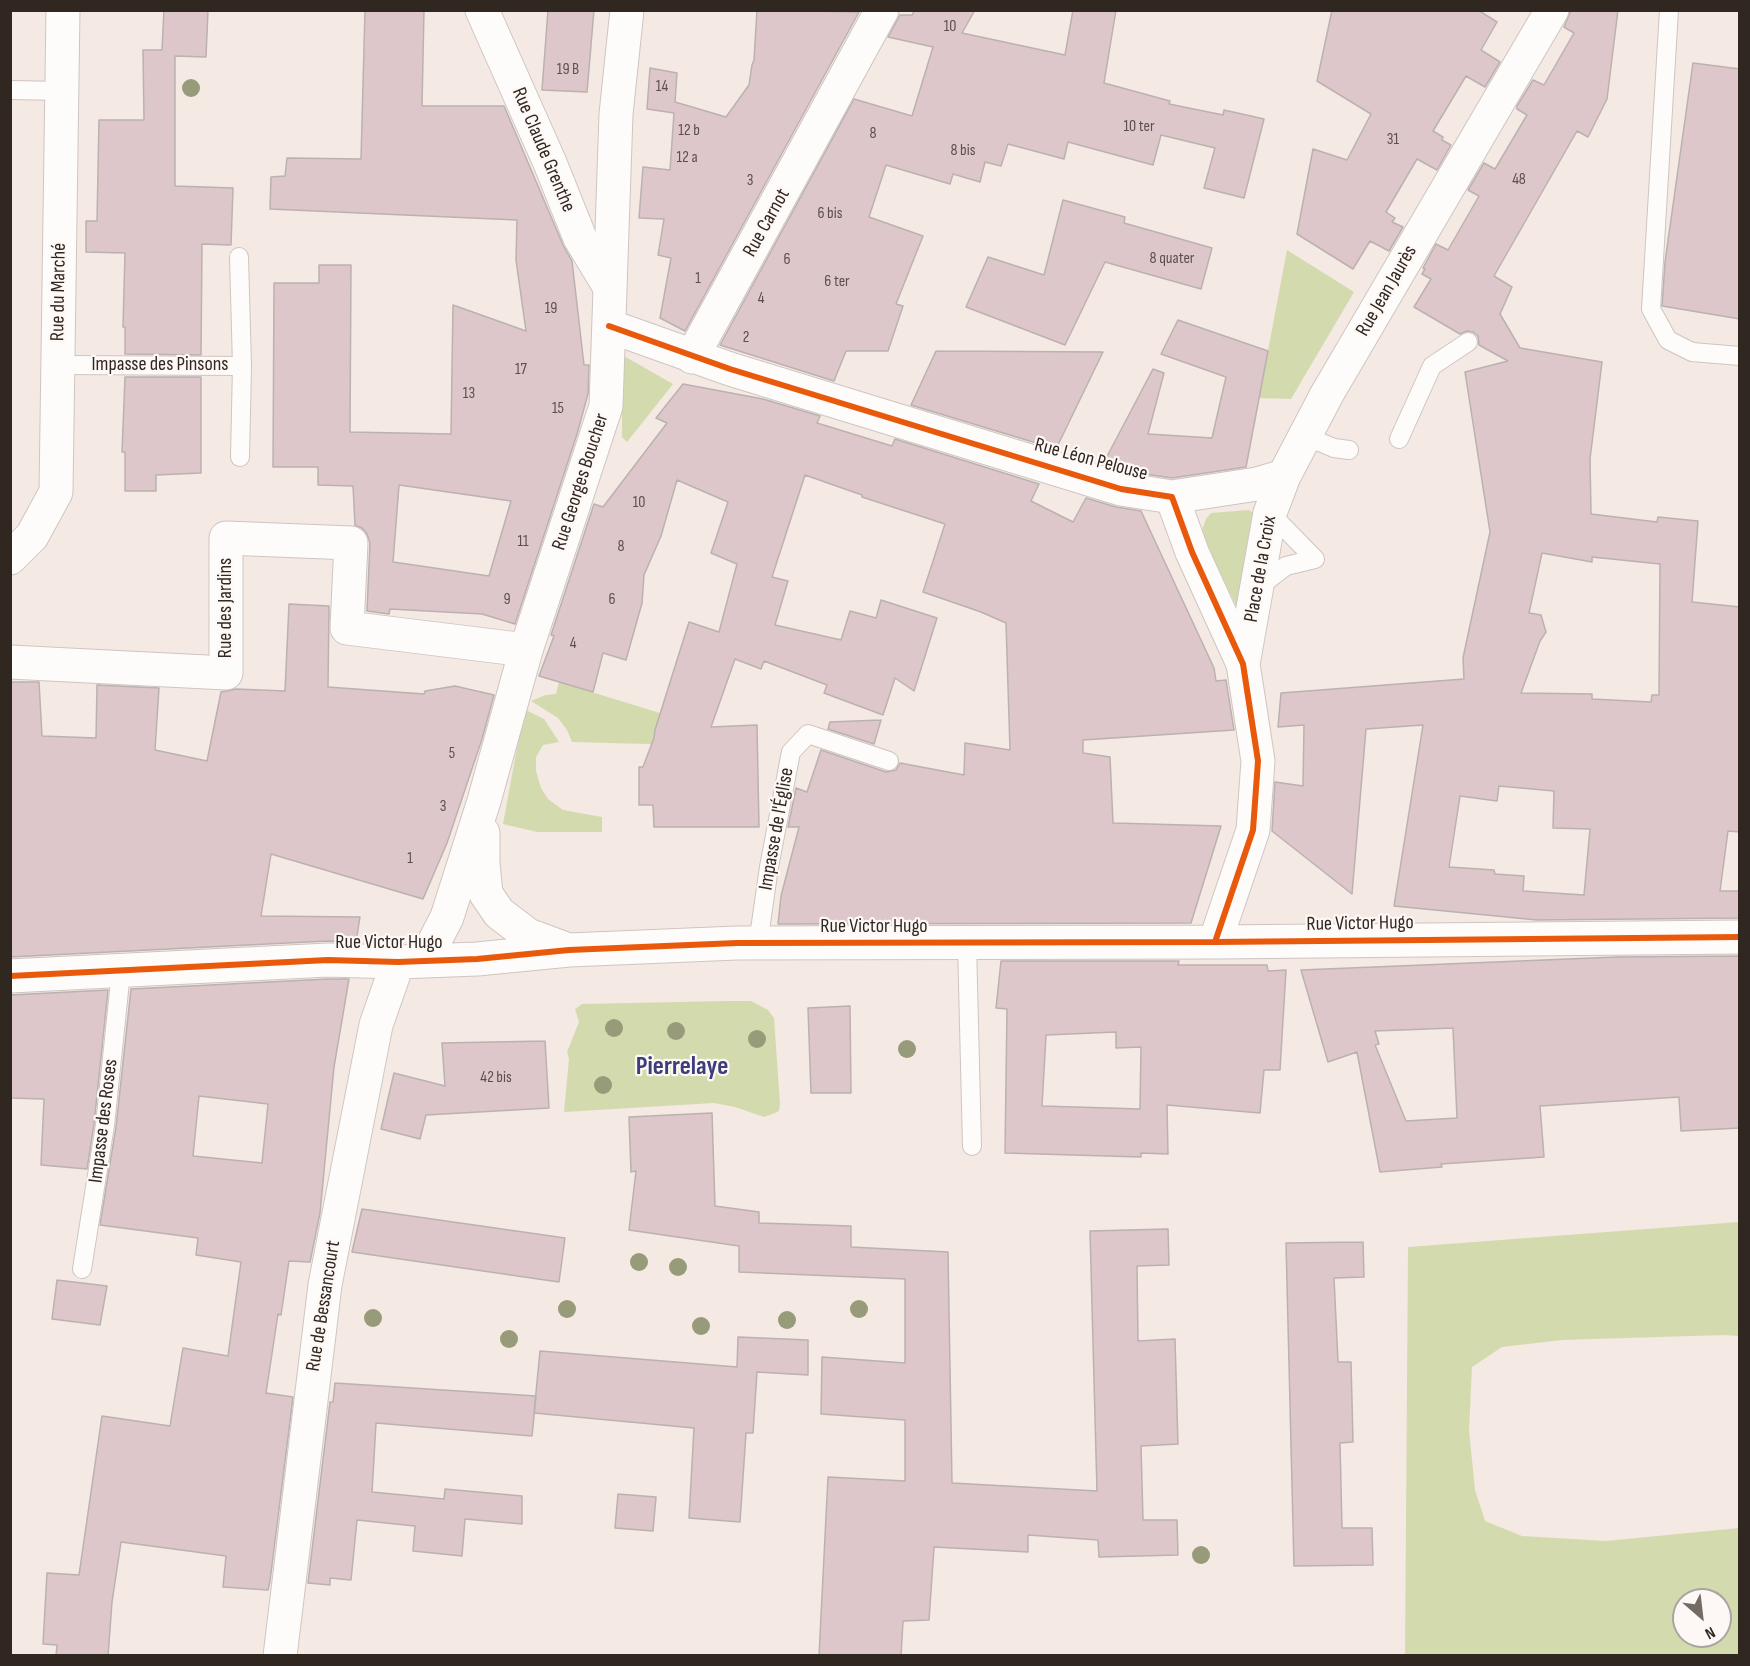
<!DOCTYPE html>
<meta charset="utf-8">
<style>
body{margin:0}
#map{position:relative;width:1750px;height:1666px;overflow:hidden;background:#f4e9e3;font-family:"Sofia Sans Condensed",sans-serif}
canvas{display:block}
.frame{position:absolute;inset:0;border:12px solid #312721;pointer-events:none}
.north{position:absolute;left:1672px;top:1588px;width:60px;height:60px;box-sizing:border-box;background:#fdf8f5;border:2px solid #aba4a0;border-radius:50%;rotate:152deg;font-size:16px;font-weight:700;line-height:24px;text-align:center;color:#312721}
.north::after{content:'';display:block;margin:auto;width:21px;height:27px;background:#756b65;clip-path:polygon(50% 0,100% 100%,50% 72%,0 100%)}
</style>
<div id="map">
<canvas width="1750" height="1666"></canvas>
<div class="frame"></div>
<div class="north">N</div>
</div>
<script>
const ctx = document.querySelector('canvas').getContext('2d');
ctx.lineJoin = 'round';
function fillPath(path, color) { ctx.fillStyle = color; ctx.fill(path, 'evenodd'); }
const toPath = rows => new Path2D(rows.map(r => 'M' + r).join(''));
function stroke(path, color, width, dash) { ctx.strokeStyle = color; ctx.lineWidth = width; ctx.lineCap = dash ? 'butt' : 'round'; ctx.setLineDash(dash || []); ctx.stroke(path); }
function write(font, color, halo, rows, align = 'center') {
  ctx.font = font + ' "Sofia Sans Condensed",sans-serif'; ctx.lineWidth = 4.5; ctx.setLineDash([]); ctx.textBaseline = 'middle'; ctx.strokeStyle = halo; ctx.fillStyle = color; for (const [text, x, y, turn = 0] of rows) {
    ctx.save(); ctx.translate(x, y); ctx.rotate((+turn || 0) * Math.PI / 180); ctx.textAlign = isNaN(turn) ? turn : align; if (halo) ctx.strokeText(text, 0, 0); ctx.fillText(text, 0, 0); ctx.restore();
  }
}
fillPath(toPath([
 [1287,250,1354,292,1291,399,1259,398],
 [624,356,673,384,627,442,622,437,622,357],
 [1249,510,1255,514,1243,620,1206,543,1202,530,1206,519,1211,513],
 [559,682,663,714,686,745,572,742,567,730,558,718,531,701,546,695,556,694],
 [522,708,544,719,559,742,543,745,536,757,536,771,541,788,548,799,563,810,602,817,602,832,537,832,503,824,517,748],
 [727,1001,751,1001,768,1010,774,1018,780,1104,779,1111,775,1113,764,1117,735,1107,714,1103,564,1112,569,1059,567,1052,579,1022,575,1009,582,1004],
 [1739,1222,1739,1336,1724,1335,1562,1340,1502,1347,1472,1367,1469,1430,1475,1490,1485,1521,1522,1536,1606,1541,1739,1528,1739,1655,1405,1655,1408,1247],
 [1684,1600,1720,1600,1720,1636,1684,1636]
]), '#d3dbae');
const building = toPath([
 [164,10,208,10,206,57,175,56,175,186,233,188,231,245,202,244,201,355,125,354,125,327,123,327,125,253,86,252,86,221,97,221,99,120,144,120,143,50,162,50,164,10],
 [386,10,424,10,422,106,504,106,563,245,572,261,584,365,589,365,588,394,577,434,515,624,482,614,390,609,389,614,367,611,370,543,367,534,362,528,355,525,353,486,318,485,318,467,273,467,274,283,319,283,319,265,351,265,350,432,451,434,453,305,526,331,516,260,517,220,270,209,271,177,285,176,287,158,361,159,365,11,386,10],
 [399,485,511,501,489,576,393,562,399,485],
 [548,10,594,10,587,92,542,90,548,10],
 [757,10,859,12,685,331,660,318,671,258,658,255,664,219,639,218,643,167,670,170,674,113,647,109,650,68,677,73,675,102,726,117,749,85,752,65,754,60,757,10],
 [915,10,975,10,962,33,1065,55,1073,10,1116,10,1104,83,1170,101,1169,104,1223,115,1224,110,1264,119,1244,198,1204,188,1215,148,1161,135,1153,165,1068,142,1064,159,1008,144,1001,166,985,162,980,182,953,174,950,184,886,165,869,217,923,236,896,304,903,306,888,351,846,351,834,381,720,345,854,99,912,116,933,47,888,37,900,15,912,15,915,10],
 [1332,10,1478,10,1497,22,1481,50,1500,62,1485,87,1466,76,1433,131,1443,137,1442,140,1451,145,1437,170,1417,159,1386,212,1395,218,1392,222,1403,227,1389,251,1370,241,1353,269,1297,234,1313,149,1347,160,1371,114,1317,81,1332,10],
 [1571,10,1618,10,1607,99,1588,137,1577,131,1494,276,1512,287,1500,314,1520,348,1602,362,1590,459,1591,514,1657,522,1658,517,1698,521,1692,602,1740,607,1740,832,1728,831,1720,891,1740,891,1740,918,1537,920,1394,906,1423,725,1366,729,1352,894,1272,831,1275,782,1303,786,1304,725,1278,727,1281,693,1464,679,1463,658,1490,532,1465,372,1508,361,1479,345,1478,336,1473,332,1467,331,1460,334,1414,307,1431,279,1422,274,1425,269,1423,268,1436,244,1448,250,1479,196,1468,190,1484,163,1495,169,1527,115,1517,109,1517,106,1533,80,1544,85,1574,33,1564,27,1571,10],
 [1542,553,1592,562,1592,557,1660,564,1659,695,1652,695,1651,702,1592,699,1592,694,1521,693,1540,641,1546,632,1541,615,1529,613,1542,553],
 [1499,786,1554,791,1553,828,1590,829,1584,895,1523,891,1524,876,1495,874,1494,870,1449,867,1460,796,1497,801,1499,786],
 [1693,63,1740,69,1740,319,1662,306,1665,262,1693,63],
 [1063,200,1125,217,1124,223,1212,248,1201,289,1105,262,1065,345,966,307,988,257,1044,275,1063,200],
 [1178,320,1268,351,1246,467,1172,478,1125,471,1103,464,1153,369,1164,373,1148,434,1212,438,1226,377,1161,354,1178,320],
 [936,351,1103,352,1056,449,911,405,936,351],
 [125,377,201,377,201,473,156,475,156,491,125,491,125,452,122,452,125,377],
 [683,384,763,399,820,416,817,423,866,438,892,446,895,439,1039,484,1031,501,1073,522,1086,498,1116,507,1141,511,1214,668,1216,681,1226,680,1234,730,1083,740,1083,753,1110,757,1113,823,1221,826,1191,923,778,924,781,896,799,827,788,827,796,788,807,792,821,750,886,772,896,770,900,763,964,775,965,743,1010,750,1006,623,981,612,923,592,945,524,862,497,862,495,805,475,772,577,788,581,775,625,841,640,850,611,876,618,881,600,937,618,914,691,895,678,883,715,824,693,827,685,764,661,761,669,735,659,711,727,757,725,759,827,654,827,653,805,639,805,639,767,643,767,654,738,655,730,689,622,719,632,737,564,711,553,728,502,677,480,661,536,644,575,642,603,626,660,603,653,593,692,539,676,554,636,551,635,594,504,603,507,667,423,656,418,683,384],
 [289,604,329,606,328,687,424,694,425,691,455,686,494,695,482,739,447,843,423,899,271,854,261,916,360,917,356,942,327,941,10,957,10,682,39,682,42,736,96,738,97,685,159,688,155,750,207,761,221,692,236,689,285,691,289,604],
 [881,720,874,744,828,729,830,722,881,720],
 [1740,956,1740,1128,1681,1131,1679,1097,1540,1106,1544,1157,1441,1164,1442,1167,1380,1172,1357,1052,1328,1062,1301,970,1617,957,1740,956],
 [1453,1028,1457,1118,1406,1121,1375,1045,1379,1044,1375,1031,1453,1028],
 [1001,961,1179,961,1178,965,1267,965,1268,971,1286,970,1280,1070,1264,1070,1260,1113,1167,1105,1168,1154,1141,1153,1141,1157,1005,1153,1007,1009,996,1008,1001,961],
 [1116,1032,1116,1048,1141,1047,1140,1109,1042,1106,1046,1035,1116,1032],
 [328,979,349,979,334,1067,320,1213,310,1262,289,1261,281,1315,278,1314,266,1393,293,1397,270,1581,268,1590,223,1587,226,1556,121,1542,112,1602,108,1656,56,1656,57,1645,43,1644,47,1573,79,1575,102,1416,170,1426,183,1348,228,1356,241,1262,196,1255,198,1238,100,1225,116,1127,131,989,328,979],
 [199,1096,268,1104,262,1163,193,1156,199,1096],
 [108,990,94,1124,87,1169,41,1165,44,1099,10,1098,10,995,108,990],
 [850,1006,851,1093,811,1093,808,1008,850,1006],
 [545,1041,549,1108,426,1115,420,1139,381,1129,394,1073,445,1086,442,1043,545,1041],
 [712,1113,715,1206,759,1212,759,1223,851,1226,851,1247,948,1252,952,1483,1097,1491,1090,1231,1168,1229,1169,1265,1137,1266,1138,1341,1175,1339,1178,1444,1141,1446,1143,1520,1177,1520,1178,1555,1099,1557,1098,1540,1028,1535,1028,1552,934,1547,929,1620,903,1621,901,1656,819,1656,828,1477,905,1481,905,1420,821,1414,822,1357,905,1363,905,1279,739,1272,739,1246,629,1230,636,1171,631,1172,629,1117,712,1113],
 [362,1209,565,1238,559,1282,352,1252,362,1209],
 [1363,1242,1364,1277,1334,1278,1338,1362,1351,1362,1353,1442,1340,1443,1342,1528,1372,1528,1373,1565,1294,1566,1286,1243,1363,1242],
 [57,1280,107,1286,100,1325,52,1319,57,1280],
 [738,1337,808,1340,808,1375,757,1372,753,1433,746,1433,740,1522,689,1518,694,1428,534,1413,540,1351,737,1367,738,1337],
 [335,1383,536,1396,532,1436,376,1423,372,1492,444,1499,445,1489,522,1496,522,1524,465,1519,462,1556,413,1551,415,1526,357,1520,351,1580,330,1578,330,1585,308,1583,330,1402,333,1402,335,1383],
 [618,1494,656,1497,653,1531,615,1528,618,1494]
]);
fillPath(building, '#ddc7ca');
stroke(building, '#bbb1b0', 1.5);
const lane = toPath([
 [1669,10,1651,309,1668,340,1692,352,1740,356],
 [10,90,62,91],
 [239,257,242,366],
 [58,365,242,366,240,457],
 [1305,436,1334,448,1349,450],
 [1399,439,1432,366,1468,342],
 [1257,588,1286,566,1315,559,1270,513],
 [967,943,972,1146],
 [758,944,769,867,791,752,808,734,889,761],
 [82,1269,105,1125,121,972]
]);
const street = toPath([
 [482,10,550,163,580,238,609,286],
 [10,558,32,536,56,492,63,10],
 [10,662,226,673,226,538,351,543,347,628,526,650]
]);
const secondary = toPath([
 [609,326,730,369,1121,489,1172,497,1192,552,1243,664,1258,761,1253,830,1215,942],
 [692,357,882,10],
 [1172,497,1257,484,1284,476],
 [1243,664,1270,513,1284,476,1327,394,1552,10],
 [483,833,483,863,486,894,499,913,528,935,563,948],
 [425,960,447,917,484,801,526,650,606,406,616,114,627,10],
 [10,976,328,960,398,962,477,959,569,950,737,943,1215,942,1740,937],
 [280,1656,325,1285,376,1025,398,962]
]);
stroke(lane, '#cfc5c0', 20);
stroke(street, '#cfc5c0', 35);
stroke(secondary, '#cfc5c0', 35);
stroke(lane, '#fdfcfb', 18);
stroke(street, '#fdfcfb', 33);
stroke(secondary, '#fdfcfb', 33);
stroke(toPath([
 [609,326,730,369,1121,489,1172,497,1192,552,1243,664,1258,761,1253,830,1215,942],
 [10,976,328,960,398,962,477,959,569,950,737,943,1215,942,1740,937]
]), '#e8590c', 6);
ctx.fillStyle = '#989b79';
for (const [x, y] of [
 [191,88],
 [614,1028],
 [676,1031],
 [757,1039],
 [907,1049],
 [603,1085],
 [639,1262],
 [678,1267],
 [567,1309],
 [859,1309],
 [373,1318],
 [787,1320],
 [701,1326],
 [509,1339],
 [1201,1555]
]) { ctx.beginPath(); ctx.arc(x, y, 9, 0, 2 * Math.PI); ctx.fill(); }
write('16px', '#5c4f4b', null, [
 ["10",950,27],
 ["19 B",568,70],
 ["14",662,87],
 ["10 ter",1139,127],
 ["12 b",689,131],
 ["8",873,134],
 ["31",1393,140],
 ["8 bis",963,151],
 ["12 a",687,158],
 ["48",1519,180],
 ["3",750,181],
 ["6 bis",830,214],
 ["8 quater",1172,259],
 ["6",787,260],
 ["1",698,279],
 ["6 ter",837,282],
 ["4",761,299],
 ["19",551,309],
 ["2",746,338],
 ["17",521,370],
 ["13",469,394],
 ["15",558,409],
 ["10",639,503],
 ["11",523,542],
 ["8",621,547],
 ["9",507,600],
 ["6",612,600],
 ["4",573,644],
 ["5",452,754],
 ["3",443,807],
 ["1",410,859],
 ["42 bis",496,1078]
]);
write('20px', '#312721', '#fdf8f5', [
 ["Rue Claude Grenthe",543,150,67],
 ["Rue Carnot",767,223,-61],
 ["Rue Jean Jaurès",1387,291,-60],
 ["Rue du Marché",59,292,-89],
 ["Impasse des Pinsons",160,365],
 ["Rue Léon Pelouse",1091,460,15],
 ["Rue Georges Boucher",581,482,-72],
 ["Place de la Croix",1261,569,-80],
 ["Rue des Jardins",226,608,-90],
 ["Impasse de l'Église",777,829,-80],
 ["Rue Victor Hugo",1360,924,-1],
 ["Rue Victor Hugo",874,927],
 ["Rue Victor Hugo",389,943],
 ["Impasse des Roses",104,1121,-83],
 ["Rue de Bessancourt",324,1306,-81]
]);
write('bold 26px', '#3b3e7a', '#fdf8f5', [
 ["Pierrelaye",682,1067]
]);
</script>
